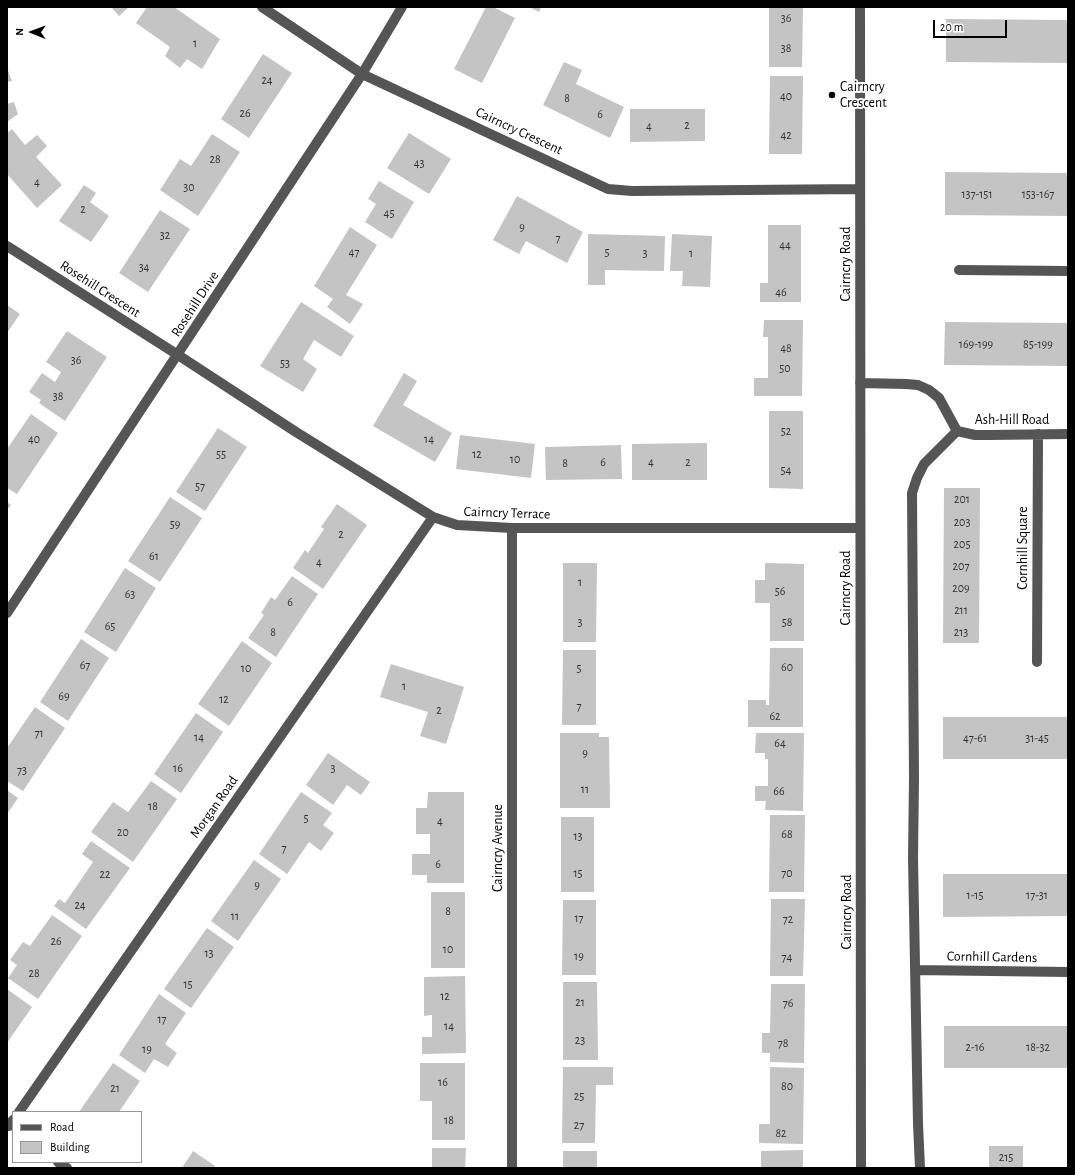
<!DOCTYPE html>
<style>
body{margin:0}
#map{position:relative;width:1075px;height:1175px;overflow:hidden;background:#fff;font-family:"Alegreya Sans",sans-serif}
canvas{display:block}
.frame{position:absolute;inset:0;border:8px solid #000;pointer-events:none}
.legend{position:absolute;left:12px;top:1111px;width:130px;height:52px;box-sizing:border-box;background:#fff;border:1px solid #999;margin:0;padding:5px 7px;list-style:none;font-size:12px;color:#000}
.legend li{display:flex;align-items:center;gap:8px;height:20px}
.legend b{width:20px;border:1px solid #999}
.north{position:absolute;left:12px;top:12px;width:40px;height:40px;-webkit-text-stroke:3px #fff;paint-order:stroke;rotate:271deg;font-size:11px;font-weight:700;line-height:16px;text-align:center;color:#000}
.north::after{content:'';display:block;margin:auto;width:14px;height:18px;background:#000;clip-path:polygon(50% 0,100% 100%,50% 72%,0 100%)}
.scale{position:absolute;left:933px;top:20px;width:74px;height:18px;box-sizing:border-box;border:2px solid #000;border-top:0;padding-left:5px;font-size:12px;line-height:14px;white-space:nowrap;color:#000;-webkit-text-stroke:3px #fff;paint-order:stroke}
</style>
<div id="map">
<canvas width="1075" height="1175"></canvas>
<div class="frame"></div>
<ul class="legend">
<li><b style="height:5px;background:#555"></b>Road</li>
<li><b style="height:11px;background:#c4c4c4"></b>Building</li>
</ul>
<div class="north">N</div>
<div class="scale">20 m</div>
</div>
<script>
const ctx = document.querySelector('canvas').getContext('2d');
ctx.lineJoin = 'round';
function fillPath(path, color) { ctx.fillStyle = color; ctx.fill(path, 'evenodd'); }
const toPath = rows => new Path2D(rows.map(r => 'M' + r).join(''));
function stroke(path, color, width, dash) { ctx.strokeStyle = color; ctx.lineWidth = width; ctx.lineCap = dash ? 'butt' : 'round'; ctx.setLineDash(dash || []); ctx.stroke(path); }
function write(font, color, halo, rows, align = 'center') {
  ctx.font = font + ' "Alegreya Sans",sans-serif'; ctx.lineWidth = 4; ctx.setLineDash([]); ctx.textBaseline = 'middle'; ctx.strokeStyle = halo; ctx.fillStyle = color; for (const [text, x, y, turn = 0] of rows) {
    ctx.save(); ctx.translate(x, y); ctx.rotate((+turn || 0) * Math.PI / 180); ctx.textAlign = isNaN(turn) ? turn : align; if (halo) ctx.strokeText(text, 0, 0); ctx.fillText(text, 0, 0); ctx.restore();
  }
}
fillPath(toPath([
 [114,7,129,7,119,16,112,8],
 [147,7,174,7,220,39,202,69,187,59,180,68,165,56,170,47,136,23],
 [486,7,493,7,515,18,482,83,454,69],
 [529,7,541,7,539,12],
 [769,7,803,7,802,67,769,67],
 [946,19,1068,20,1068,63,946,62],
 [263,54,292,73,249,138,221,119],
 [564,62,582,70,576,84,624,107,610,138,543,105],
 [7,68,12,81,7,82],
 [770,76,803,76,802,154,769,154],
 [14,102,18,114,7,122,7,104],
 [630,109,705,109,705,141,630,142],
 [12,129,25,145,37,135,47,146,36,157,62,185,37,208,7,174,7,133],
 [409,133,451,159,429,194,387,168],
 [212,134,240,152,198,216,160,190,180,159,191,166],
 [945,172,1068,173,1068,216,945,215],
 [379,181,414,202,392,239,365,222,376,204,368,199],
 [84,185,96,193,90,202,109,216,91,242,59,221],
 [517,196,583,232,567,263,526,241,519,254,493,240],
 [160,210,190,229,148,292,119,273],
 [768,225,801,225,801,302,760,302,760,283,768,283],
 [350,227,377,245,346,295,363,304,350,324,327,307,333,299,314,286],
 [588,234,665,236,664,271,605,270,605,285,588,285],
 [672,234,712,236,710,287,682,286,683,271,670,271],
 [301,302,354,336,341,357,314,340,303,359,317,369,303,392,260,366],
 [7,305,20,314,7,333],
 [764,320,803,320,802,396,754,396,754,378,768,378,768,337,763,337],
 [945,322,1068,323,1068,366,944,365],
 [67,331,107,357,65,421,39,403,41,400,29,392,42,373,55,382,61,372,46,362],
 [404,373,417,381,403,405,452,433,435,462,373,426],
 [769,411,803,411,803,489,769,488],
 [31,414,58,433,17,494,7,488,7,449],
 [218,428,247,447,205,511,176,492],
 [460,435,535,444,531,478,456,469],
 [707,443,707,480,632,480,632,444],
 [621,445,622,479,546,480,545,447],
 [944,488,980,488,979,643,943,643],
 [170,497,202,518,160,582,128,561],
 [7,502,11,505,7,510],
 [337,504,367,525,323,589,293,568,305,550,308,553,324,529,321,527],
 [563,563,597,563,596,642,563,642],
 [765,563,804,564,804,641,770,641,770,603,755,603,755,580,765,580],
 [125,568,156,588,116,652,84,632],
 [292,576,318,594,276,657,248,638,264,615,261,613,271,597,275,600],
 [81,639,109,658,68,721,40,702],
 [242,641,272,663,229,726,198,704],
 [770,648,803,648,803,727,748,727,748,700,766,700,766,705,769,705],
 [563,650,596,650,596,725,562,725],
 [391,664,464,687,446,744,420,736,428,712,380,697],
 [35,707,65,728,23,791,7,781,7,748],
 [196,713,223,732,181,793,154,774],
 [943,717,1068,717,1068,759,943,759],
 [560,733,599,733,599,737,609,737,610,808,560,808],
 [756,733,804,733,803,811,765,810,766,801,755,801,755,786,768,786,768,759,765,759,765,753,755,753],
 [328,753,370,782,361,795,347,785,333,805,306,785],
 [151,781,177,799,133,862,91,832,113,802,128,812],
 [7,790,18,798,7,814],
 [301,792,332,813,323,825,334,833,321,851,309,842,287,874,259,854],
 [428,792,464,792,464,883,427,883,427,875,412,875,412,854,430,854,430,834,416,834,416,808,427,808],
 [770,815,805,815,804,892,769,892],
 [561,817,594,817,594,892,561,892],
 [91,841,130,868,86,929,54,906,59,899,65,903,93,862,82,854],
 [254,860,281,879,238,941,211,921],
 [943,874,1068,874,1068,916,943,917],
 [431,892,465,892,465,968,431,968],
 [771,899,805,899,803,976,770,976],
 [563,900,596,900,596,975,562,975],
 [52,915,82,936,38,999,8,978,17,965,10,960,23,942,30,946],
 [207,928,234,947,191,1008,164,989],
 [465,976,466,1053,422,1054,422,1037,432,1037,432,1015,424,1016,424,977],
 [563,982,597,982,598,1060,563,1060],
 [771,984,805,984,804,1063,770,1062,770,1053,762,1053,762,1033,770,1033],
 [7,989,32,1007,7,1043],
 [159,994,186,1013,165,1044,177,1053,168,1067,154,1059,145,1073,119,1055],
 [944,1026,1068,1026,1068,1068,944,1068],
 [113,1063,140,1081,119,1112,79,1112],
 [420,1063,465,1063,465,1140,432,1140,432,1101,420,1101],
 [563,1067,613,1067,613,1085,596,1085,595,1143,562,1143],
 [770,1067,804,1068,803,1144,759,1143,759,1124,770,1124],
 [989,1146,1023,1146,1023,1168,989,1168],
 [432,1148,466,1148,465,1168,432,1168],
 [803,1150,803,1168,761,1168,761,1151],
 [193,1151,215,1166,214,1168,182,1168],
 [563,1151,597,1151,597,1168,563,1168]
]), '#c4c4c4');
stroke(toPath([
 [262,7,362,74,608,189,632,191,860,189],
 [860,7,861,1168],
 [7,246,178,355,296,432,433,517,457,525,512,528,860,528],
 [959,270,1068,271],
 [860,383,906,384,918,385,929,390,939,398,957,431,975,435,989,435,1068,434],
 [7,613,362,74,402,7],
 [1037,662,1038,434],
 [915,970,1068,972],
 [19,1112,433,517],
 [9,1126,13,1120],
 [58,1162,67,1168],
 [512,1168,512,528],
 [920,1168,918,1124,913,858,914,778,912,493,917,478,924,464,957,431]
]), '#555', 10);
for (const [x, y, r, color] of [
 [832,95,4,"#000"]
]) { const dot = new Path2D(); dot.arc(x, y, r, 0, 2 * Math.PI); ctx.fillStyle = color; ctx.fill(dot); stroke(dot, '#fff', 1.5); }
write('12px', '#313131', null, [
 ["36",786,18],
 ["1",195,43],
 ["38",786,48],
 ["24",267,80],
 ["40",786,96],
 ["8",567,98],
 ["26",245,113],
 ["6",600,114],
 ["2",687,125],
 ["4",649,126],
 ["42",786,135],
 ["28",215,159],
 ["43",419,163],
 ["4",37,182],
 ["30",189,187],
 ["137-151",977,194],
 ["153-167",1038,194],
 ["2",83,209],
 ["45",389,213],
 ["9",522,227],
 ["32",165,235],
 ["7",558,238],
 ["44",785,245],
 ["47",354,252],
 ["5",607,252],
 ["3",645,253],
 ["1",691,253],
 ["34",144,267],
 ["46",781,292],
 ["169-199",976,344],
 ["85-199",1038,344],
 ["48",786,348],
 ["36",76,360],
 ["53",285,363],
 ["50",785,368],
 ["38",58,396],
 ["52",786,431],
 ["40",34,439],
 ["14",429,439],
 ["55",221,454],
 ["12",477,454],
 ["10",515,459],
 ["6",603,462],
 ["4",651,462],
 ["2",688,462],
 ["8",565,463],
 ["54",786,470],
 ["57",200,486],
 ["201",962,499],
 ["203",962,522],
 ["59",175,524],
 ["2",341,534],
 ["205",962,544],
 ["61",154,556],
 ["4",319,562],
 ["207",961,566],
 ["1",580,582],
 ["209",961,588],
 ["56",780,591],
 ["63",130,594],
 ["6",290,602],
 ["211",961,610],
 ["3",580,622],
 ["58",787,622],
 ["65",110,626],
 ["8",273,632],
 ["213",961,632],
 ["67",85,665],
 ["60",787,667],
 ["10",246,668],
 ["5",579,668],
 ["1",404,686],
 ["69",64,696],
 ["12",224,699],
 ["7",579,706],
 ["2",439,710],
 ["62",775,716],
 ["71",39,733],
 ["14",199,737],
 ["47-61",975,738],
 ["31-45",1037,738],
 ["64",780,743],
 ["9",585,753],
 ["16",178,768],
 ["3",333,768],
 ["73",22,770],
 ["11",585,789],
 ["66",779,791],
 ["18",153,806],
 ["5",306,818],
 ["4",440,821],
 ["20",123,832],
 ["68",787,834],
 ["13",578,836],
 ["7",284,848],
 ["6",438,864],
 ["15",578,873],
 ["70",787,873],
 ["22",105,874],
 ["9",257,885],
 ["1-15",975,895],
 ["17-31",1037,895],
 ["24",80,905],
 ["8",448,911],
 ["11",235,916],
 ["17",579,918],
 ["72",788,919],
 ["26",56,941],
 ["10",448,949],
 ["13",209,953],
 ["19",579,956],
 ["74",787,957],
 ["28",34,973],
 ["15",188,984],
 ["12",445,996],
 ["21",580,1002],
 ["76",788,1003],
 ["17",162,1019],
 ["14",449,1026],
 ["23",580,1040],
 ["78",783,1043],
 ["2-16",975,1047],
 ["18-32",1038,1047],
 ["19",147,1049],
 ["16",443,1082],
 ["80",787,1086],
 ["21",115,1088],
 ["25",579,1096],
 ["18",449,1120],
 ["27",579,1125],
 ["82",781,1133],
 ["215",1006,1157]
]);
write('14px', '#000', '#fff', [
 ["Cairncry",840,87],
 ["Crescent",840,103]
], 'left');
write('14px', '#000', '#fff', [
 ["Cairncry Crescent",519,131,25],
 ["Cairncry Road",846,264,-90],
 ["Rosehill Crescent",100,289,33],
 ["Rosehill Drive",195,304,-57],
 ["Ash-Hill Road",1012,420],
 ["Cairncry Terrace",507,513,2],
 ["Cornhill Square",1023,548,-90],
 ["Cairncry Road",846,588,-90],
 ["Morgan Road",214,807,-55],
 ["Cairncry Avenue",498,848,-90],
 ["Cairncry Road",847,912,-90],
 ["Cornhill Gardens",992,957,1]
]);
</script>
